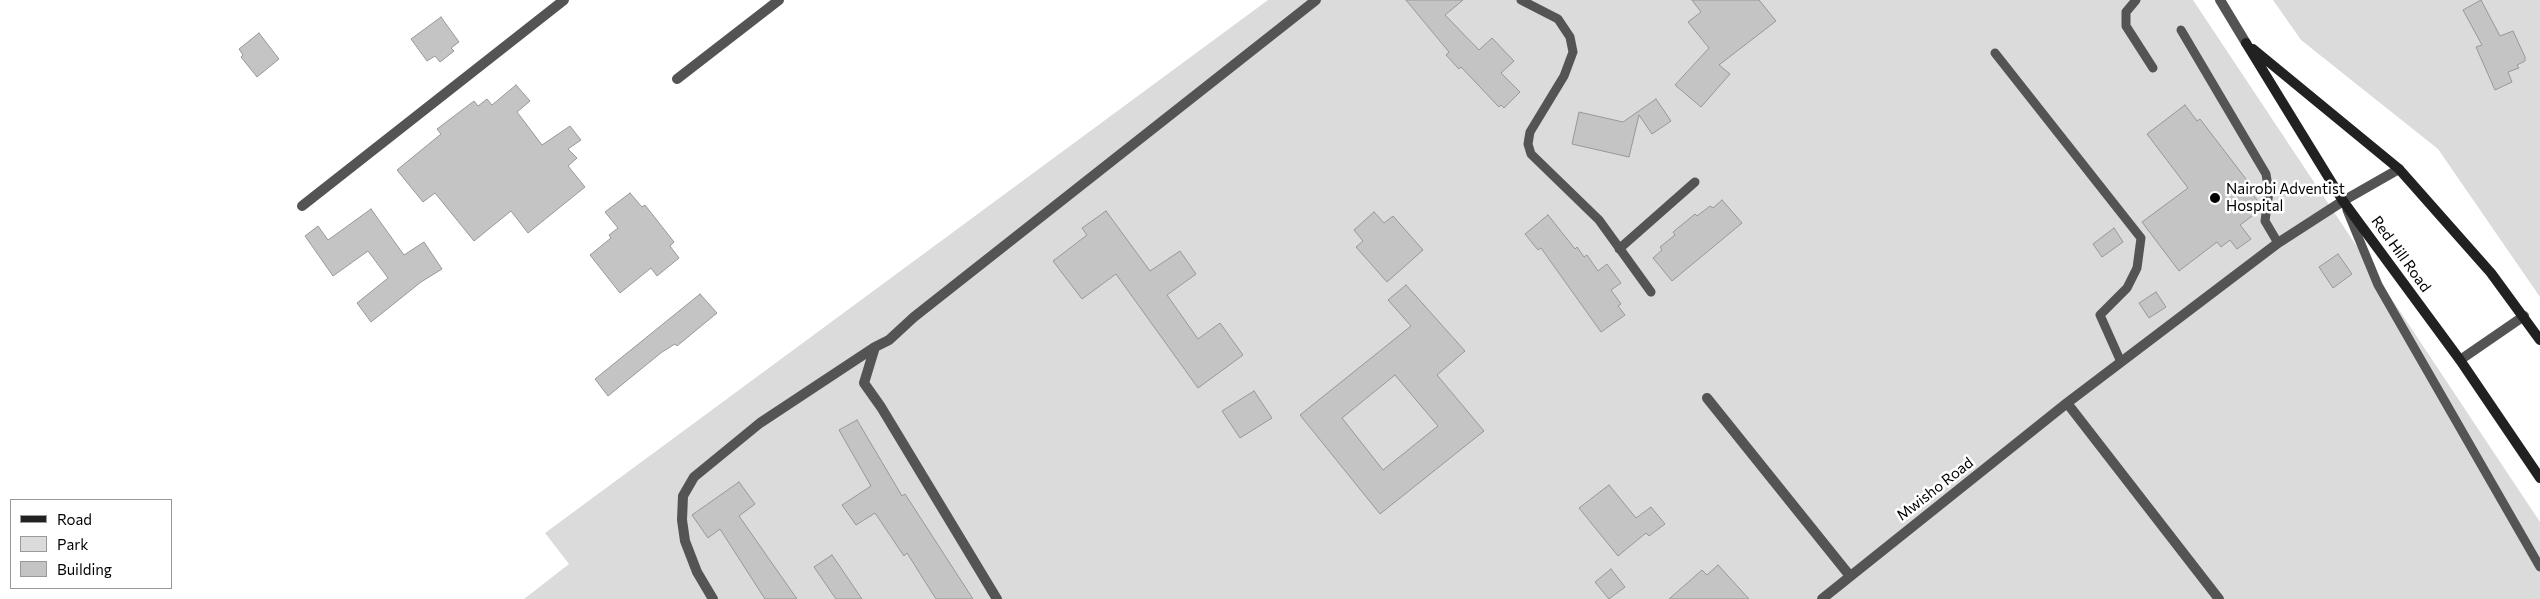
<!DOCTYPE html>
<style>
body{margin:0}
#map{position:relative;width:2540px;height:599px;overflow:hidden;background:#fff;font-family:Commissioner,sans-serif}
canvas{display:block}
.legend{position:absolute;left:10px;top:499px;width:162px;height:90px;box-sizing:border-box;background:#fff;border:1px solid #999;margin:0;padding:6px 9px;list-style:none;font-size:15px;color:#000}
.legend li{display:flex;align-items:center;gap:10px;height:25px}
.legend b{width:25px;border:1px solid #999}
</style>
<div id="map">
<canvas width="2540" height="599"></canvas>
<ul class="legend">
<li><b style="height:6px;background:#212121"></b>Road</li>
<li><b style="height:14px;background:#dbdbdb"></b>Park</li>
<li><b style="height:14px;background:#c4c4c4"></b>Building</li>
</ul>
</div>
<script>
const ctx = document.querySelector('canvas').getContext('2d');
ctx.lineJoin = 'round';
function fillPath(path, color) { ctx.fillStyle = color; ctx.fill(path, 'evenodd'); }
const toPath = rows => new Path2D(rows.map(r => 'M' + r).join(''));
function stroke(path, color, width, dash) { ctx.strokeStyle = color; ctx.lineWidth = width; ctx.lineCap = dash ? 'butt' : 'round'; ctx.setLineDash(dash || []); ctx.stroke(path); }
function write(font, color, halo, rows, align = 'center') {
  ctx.font = font + ' Commissioner,sans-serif'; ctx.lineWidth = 5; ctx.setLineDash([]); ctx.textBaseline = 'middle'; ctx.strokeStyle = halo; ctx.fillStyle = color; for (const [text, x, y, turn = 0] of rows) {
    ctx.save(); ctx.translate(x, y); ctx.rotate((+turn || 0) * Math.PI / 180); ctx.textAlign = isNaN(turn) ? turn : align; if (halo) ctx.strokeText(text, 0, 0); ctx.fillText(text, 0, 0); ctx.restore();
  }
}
fillPath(toPath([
 [1268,0,2193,0,2540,522,2540,599,524,599,569,564,545,533],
 [2273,0,2540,0,2540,297,2438,149,2301,40]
]), '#dbdbdb');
const building = toPath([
 [1406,0,1463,0,1445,15,1479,50,1492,38,1514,61,1501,73,1520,92,1504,108,1501,105,1499,107,1461,67,1459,69,1446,55,1449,52,1406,0],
 [1692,0,1759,0,1776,21,1719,65,1730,74,1701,107,1675,85,1709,48,1688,22,1701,12,1692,0],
 [2481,0,2500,36,2513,31,2525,57,2525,61,2517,65,2519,68,2508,72,2512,82,2495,90,2476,47,2482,45,2463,10,2481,0],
 [441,17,459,42,451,48,454,51,440,62,435,56,427,61,411,39,441,17],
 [259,33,279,59,257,77,241,57,243,55,239,49,259,33],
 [516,85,530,101,517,112,542,145,570,126,581,140,568,149,577,158,568,166,585,187,528,233,511,211,474,241,435,193,423,202,397,170,441,134,437,129,474,101,478,106,487,99,492,105,516,85],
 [1656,99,1671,121,1652,134,1639,115,1629,157,1572,144,1579,112,1623,122,1656,99],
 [2185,105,2197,121,2200,119,2249,183,2246,186,2261,205,2260,210,2240,225,2251,239,2237,249,2230,240,2221,247,2217,242,2179,271,2142,222,2188,188,2147,134,2185,105],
 [630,193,642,207,645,205,674,242,670,246,679,258,657,276,651,268,620,293,590,255,611,238,609,235,618,228,605,212,630,193],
 [1722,200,1742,223,1672,281,1653,258,1662,250,1660,247,1675,235,1673,232,1695,214,1697,216,1710,206,1713,208,1722,200],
 [371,209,404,255,424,242,442,269,421,282,371,322,357,303,388,278,368,251,333,276,305,236,318,226,328,240,371,209],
 [1106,211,1150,271,1180,251,1196,274,1167,295,1198,339,1220,323,1243,355,1198,388,1116,274,1082,299,1053,261,1087,235,1082,228,1106,211],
 [1374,212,1384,223,1393,216,1423,250,1387,282,1356,247,1363,241,1354,230,1374,212],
 [1548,215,1575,249,1577,247,1584,257,1587,255,1598,271,1607,264,1621,283,1611,290,1621,304,1618,306,1625,315,1601,332,1541,248,1538,250,1525,234,1548,215],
 [2114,228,2123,242,2102,257,2093,244,2114,228],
 [2338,254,2352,274,2333,288,2319,267,2338,254],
 [1406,285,1465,351,1437,375,1484,431,1380,514,1300,415,1411,326,1388,300,1406,285],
 [1395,375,1438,426,1383,470,1342,418,1395,375],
 [2156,292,2166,307,2149,318,2139,303,2156,292],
 [700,294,717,313,677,346,675,344,662,352,608,396,595,379,700,294],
 [1254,391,1272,418,1240,438,1222,411,1254,391],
 [857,420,902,496,905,494,973,599,936,599,907,553,904,556,875,513,856,525,842,505,871,486,839,430,857,420],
 [739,482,755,504,739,516,797,599,765,599,720,529,708,538,692,515,739,482],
 [1609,485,1636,518,1651,507,1665,524,1649,536,1646,533,1618,556,1579,508,1609,485],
 [832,555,862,599,836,599,814,567,832,555],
 [1718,565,1749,599,1669,599,1702,570,1707,575,1718,565],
 [1611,569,1625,587,1609,599,1595,582,1611,569]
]);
fillPath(building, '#c4c4c4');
stroke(building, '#989898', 1);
stroke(toPath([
 [1521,0,1558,19,1570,37,1573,52,1564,76,1530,132,1528,144,1531,154,1599,220,1651,292],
 [2136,0,2126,12,2126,26,2153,68],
 [2181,30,2266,174,2269,192,2265,221,2278,243],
 [1995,53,2141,238,2137,268,2127,288,2100,315,2121,362],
 [2347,210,2378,285,2540,567],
 [1619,249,1695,182]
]), '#545454', 9);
stroke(toPath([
 [677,79,779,0],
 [302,206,564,0],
 [1707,398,1850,576],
 [713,599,697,572,685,541,682,520,683,496,694,477,760,423,875,347],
 [997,599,881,407,864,383,875,347,889,340,914,317,1316,0],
 [1822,599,2067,403],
 [2219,599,2067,403,2278,243,2343,201,2399,169]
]), '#545454', 10);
stroke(toPath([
 [2220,0,2246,43],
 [2460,360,2524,316]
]), '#545454', 10);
stroke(toPath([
 [2246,43,2343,201,2460,360,2540,478],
 [2253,49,2399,169,2491,273,2540,340]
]), '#212121', 10);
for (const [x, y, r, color] of [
 [2215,198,6,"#000"]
]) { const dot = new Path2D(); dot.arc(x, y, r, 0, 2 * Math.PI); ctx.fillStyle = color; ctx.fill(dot); stroke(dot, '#fff', 2); }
write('15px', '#000', '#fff', [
 ["Nairobi Adventist",2226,189],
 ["Hospital",2226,206]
], 'left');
write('15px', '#000', '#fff', [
 ["Red Hill Road",2401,254,54],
 ["Mwisho Road",1935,489,-38]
]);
</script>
